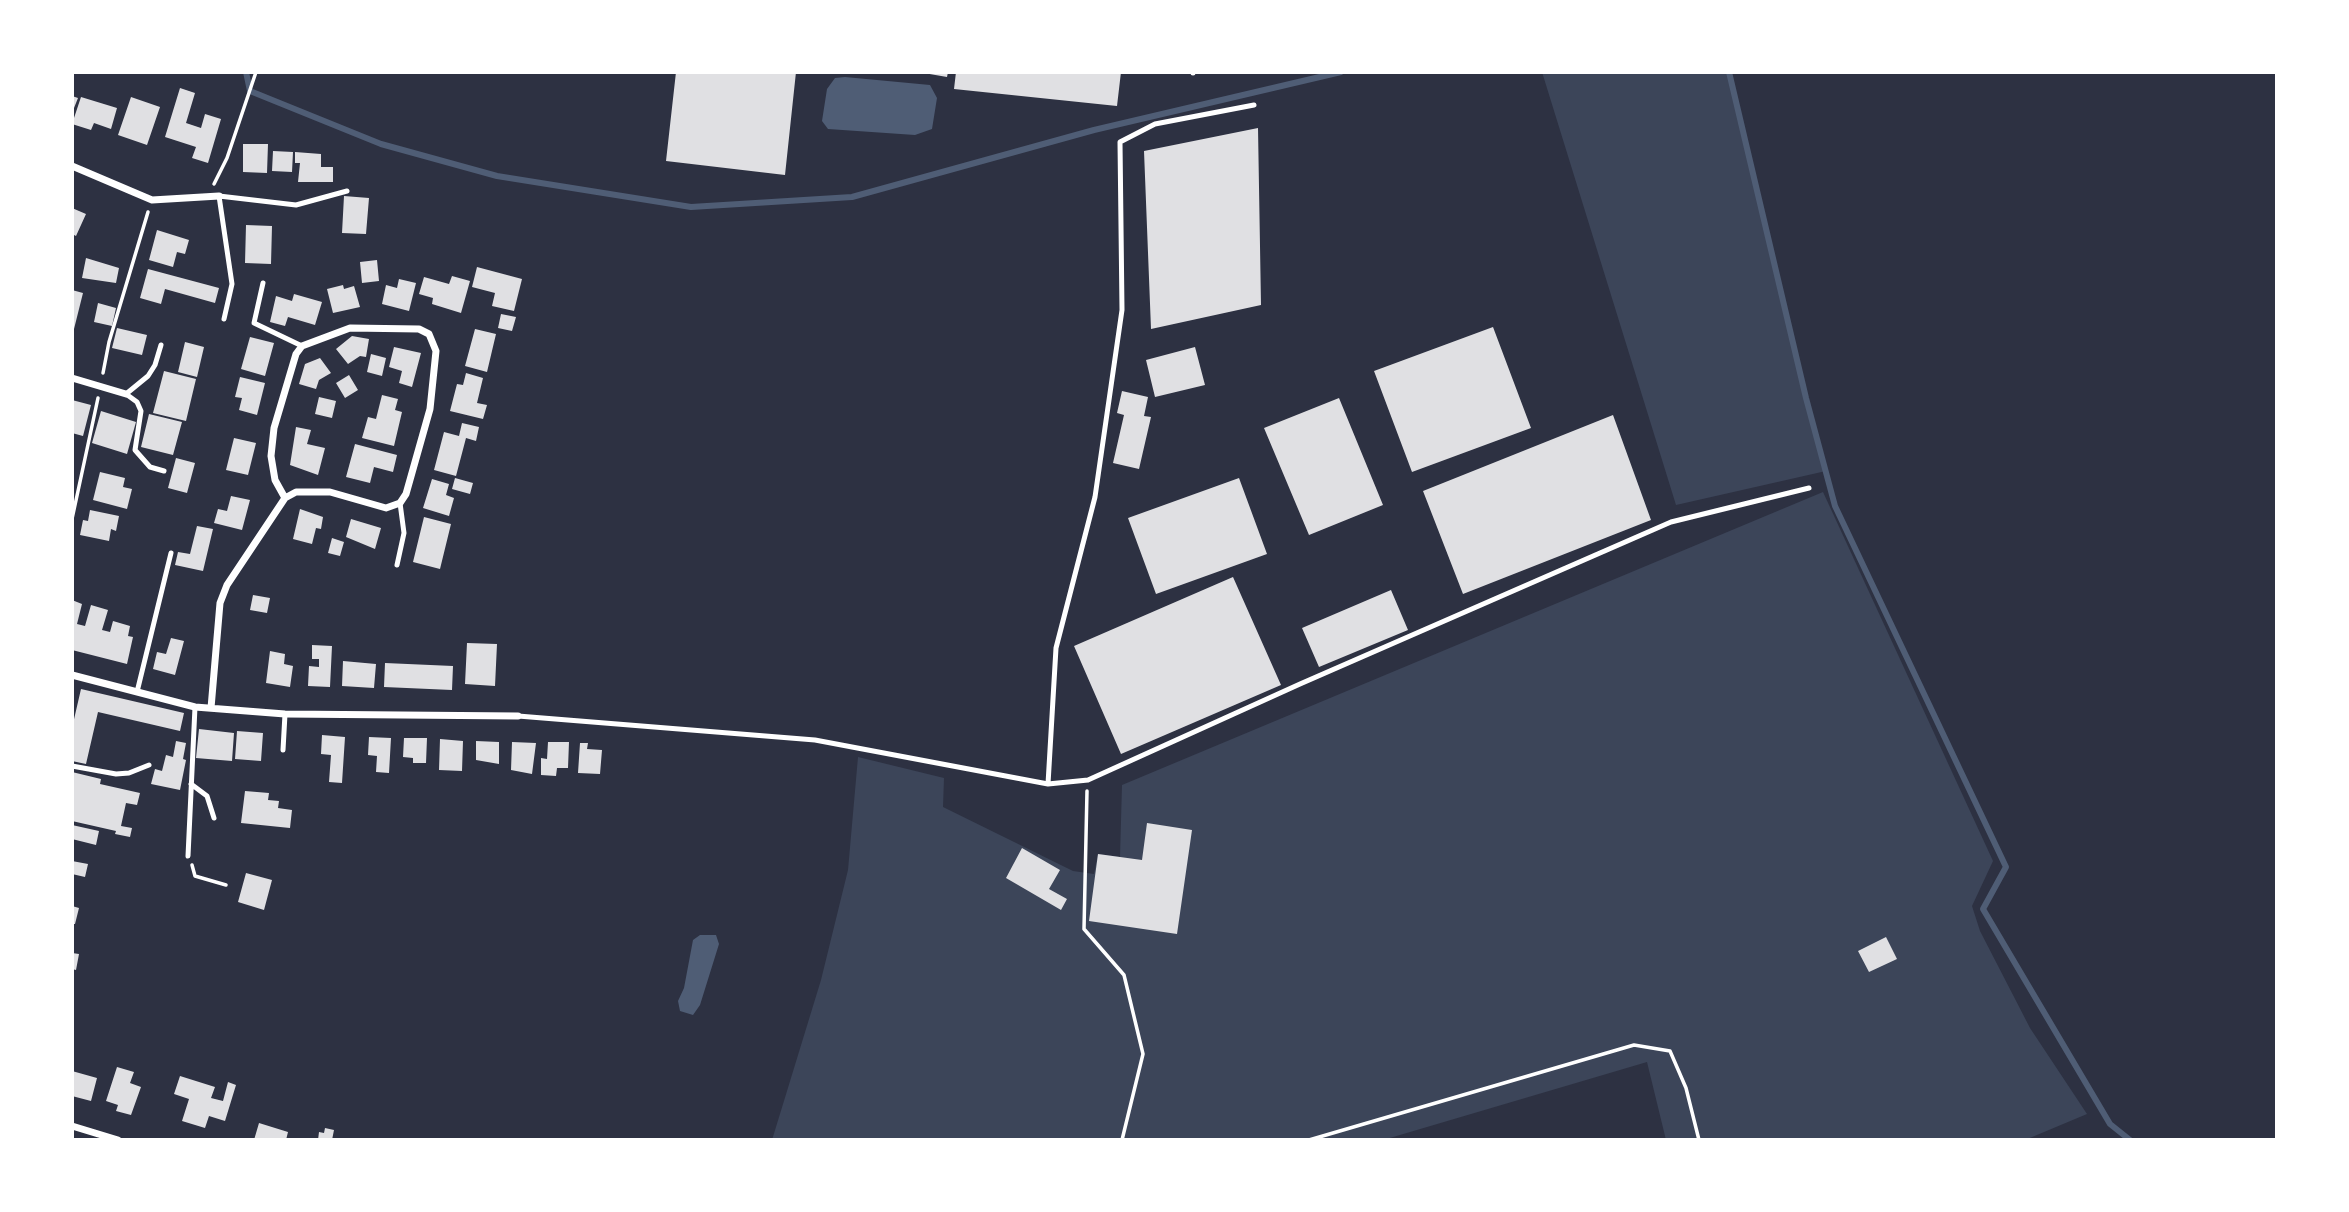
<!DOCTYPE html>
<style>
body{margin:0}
#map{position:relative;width:2349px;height:1212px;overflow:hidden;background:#2d3142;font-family:"PT Serif",serif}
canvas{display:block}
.frame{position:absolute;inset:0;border:74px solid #fff;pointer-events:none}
</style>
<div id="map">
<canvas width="2349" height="1212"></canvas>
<div class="frame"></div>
</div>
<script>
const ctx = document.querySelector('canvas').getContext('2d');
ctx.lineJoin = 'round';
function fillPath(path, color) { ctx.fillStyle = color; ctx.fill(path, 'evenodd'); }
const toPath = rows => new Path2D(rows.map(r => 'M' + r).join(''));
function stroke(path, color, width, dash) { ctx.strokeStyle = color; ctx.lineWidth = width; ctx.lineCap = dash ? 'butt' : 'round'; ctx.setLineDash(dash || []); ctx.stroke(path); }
fillPath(toPath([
 [1542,72,1729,72,1826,471,1676,505],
 [1823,492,1993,861,1972,906,1980,931,2030,1028,2087,1114,2025,1140,1666,1140,1647,1062,1383,1140,772,1140,821,980,848,870,858,757,944,778,943,807,1073,871,1094,874,1098,854,1120,857,1122,785]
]), '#3c4559');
fillPath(toPath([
 [845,77,930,85,937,98,932,129,915,135,828,129,822,121,827,89,835,78],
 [700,935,716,935,719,944,700,1005,693,1015,680,1011,678,1001,684,988,693,940]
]), '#4f5d75');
stroke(toPath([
 [246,72,250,91,381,144,497,176,691,207,852,197,1094,130,1341,72],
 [1729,72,1806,398,1835,506,2006,867,1983,909,2110,1124,2130,1140]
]), '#4f5d75', 6);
fillPath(toPath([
 [676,72,796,72,785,175,666,161],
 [918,72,948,72,947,77],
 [956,72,1121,72,1117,106,954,89],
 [180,88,195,93,186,123,201,128,205,114,221,119,208,163,192,158,196,147,165,137],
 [72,96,78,98,72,113],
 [81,97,117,108,111,129,94,123,91,130,72,124],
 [131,97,160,107,147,145,118,135],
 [1258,128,1261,305,1151,329,1144,151],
 [243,144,268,144,267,173,243,172],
 [273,151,293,152,292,172,272,171],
 [295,152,321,154,321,167,333,167,333,182,298,182,300,163,295,163],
 [344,196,369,198,366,234,342,233],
 [72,208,86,214,76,236,72,234],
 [246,225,272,226,271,264,245,263],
 [157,230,189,240,185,254,177,252,173,267,149,260],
 [86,258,119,268,116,283,82,278],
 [377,260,379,281,362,283,360,262],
 [477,267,522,279,514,311,492,306,495,293,472,287],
 [148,269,219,288,215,303,165,289,161,304,140,298],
 [452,276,470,281,461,313,432,304,433,298,419,294,424,277,449,284],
 [399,279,416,283,409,311,382,304,386,285,397,288],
 [343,285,344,289,354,286,360,307,333,313,327,289],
 [72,290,83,293,73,333,72,333],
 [294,294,322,302,315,325,288,317,285,326,270,322,276,296,292,301],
 [98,303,116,308,112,326,94,322],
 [501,314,516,317,512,331,498,328],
 [1493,327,1531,428,1412,472,1374,371],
 [117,328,147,335,142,355,112,348],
 [475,329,496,334,487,372,465,366],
 [352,336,369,339,366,357,360,356,348,364,336,349],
 [250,337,274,343,265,376,241,369],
 [185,342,204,347,197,377,178,372],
 [394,347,421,353,412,387,399,383,402,371,389,367],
 [1195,347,1205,385,1155,397,1146,360],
 [371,354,386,358,382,376,367,372],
 [320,358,331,373,319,380,316,389,299,384,305,364],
 [164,371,196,379,186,421,153,413],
 [466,373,483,378,477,403,487,405,483,419,450,411,457,384,463,385],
 [349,375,358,390,345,398,336,383],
 [240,377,265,383,257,415,239,410,242,398,235,397],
 [1122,391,1148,397,1144,416,1151,417,1139,469,1113,463,1124,415,1117,413],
 [382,395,398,399,395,410,402,412,394,446,362,438,368,417,376,419],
 [319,397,336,401,332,418,315,414],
 [1339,398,1383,505,1309,535,1264,428],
 [72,400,91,405,83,436,72,433],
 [101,411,136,422,127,454,92,443],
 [149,414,182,422,173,455,141,447],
 [1613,415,1651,520,1463,594,1423,491],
 [462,423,479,427,476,441,466,438,456,476,434,470,444,432,459,436],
 [296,427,311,430,307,444,325,448,318,475,290,465],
 [234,438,256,443,248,475,226,470],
 [355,444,397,455,393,472,374,467,370,483,346,477],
 [176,458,195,463,187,493,168,488],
 [100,472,125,478,123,487,132,489,127,509,93,500],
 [455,478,473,483,470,494,452,489],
 [1239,478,1267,554,1156,594,1128,518],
 [432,479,449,484,446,495,454,498,449,516,423,508],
 [231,496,250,500,242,530,214,523,218,509,227,511],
 [300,509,323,517,321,529,316,528,312,544,293,539],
 [90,510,119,516,116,531,111,529,109,541,80,535,83,520,88,521],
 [424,517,451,524,440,569,413,562],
 [351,519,381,528,375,549,346,537],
 [197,526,213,529,203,571,175,565,178,552,190,554],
 [332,538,344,542,340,556,328,553],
 [1233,577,1281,685,1121,754,1074,646],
 [1391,590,1408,630,1319,667,1302,628],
 [253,595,270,598,267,613,250,610],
 [72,600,82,604,77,624,85,626,91,605,108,610,102,630,110,632,113,621,130,626,128,636,133,637,127,664,72,650],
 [171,638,184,641,175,675,153,669,157,652,166,654],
 [467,643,497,644,495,686,465,684],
 [312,645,332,646,330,687,308,686,309,666,319,667,319,659,312,659],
 [270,651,285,654,284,664,293,666,290,687,266,683],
 [343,661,376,664,374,688,342,686],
 [385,663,453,666,452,690,384,687],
 [81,689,184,713,180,731,98,712,86,764,72,761,72,728],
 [199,729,234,733,232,761,196,758],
 [237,731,263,733,261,761,235,759],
 [322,735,345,737,342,783,329,782,331,755,321,754],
 [369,737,391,738,389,773,376,772,377,756,368,755],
 [404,738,427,738,426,763,413,763,413,758,403,757],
 [440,739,463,741,462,771,439,770],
 [176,741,186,743,183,759,186,760,180,790,151,784,155,769,162,771,166,755,173,757],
 [476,741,499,742,499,764,476,760],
 [512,742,536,743,532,774,511,770],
 [548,742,569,742,568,768,557,768,556,776,541,775,541,758,547,759],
 [580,743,588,743,587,749,602,750,600,774,578,773],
 [72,772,101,779,100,784,140,793,137,805,126,803,121,826,132,828,130,837,115,834,116,831,72,821],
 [245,791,269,793,268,800,279,801,278,808,292,810,290,828,241,823],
 [1147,823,1192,830,1177,934,1089,921,1098,854,1142,860],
 [72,825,99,831,96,845,72,839],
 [1022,848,1060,870,1049,889,1067,899,1061,910,1006,878],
 [72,861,88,864,85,877,72,874],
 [246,873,272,880,264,910,238,902],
 [72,906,79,908,75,924,72,924],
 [1886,937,1897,959,1869,972,1858,951],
 [72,953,79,954,76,970,72,969],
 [117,1067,134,1072,130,1083,141,1087,131,1115,116,1111,118,1105,106,1101],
 [72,1071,97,1078,91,1101,72,1096],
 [180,1076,215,1087,211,1098,223,1101,228,1082,236,1085,225,1121,209,1116,205,1128,182,1121,189,1099,174,1094],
 [259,1123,288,1132,286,1140,254,1140],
 [325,1128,334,1130,332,1140,318,1140,319,1132,324,1133]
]), '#e0e0e3');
stroke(toPath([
 [214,184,227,158,256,72],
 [103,373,109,342,148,212],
 [72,519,98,398],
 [1087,791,1084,929,1124,975,1143,1054,1122,1140],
 [192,865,195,876,226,885],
 [1309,1140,1634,1045,1670,1051,1686,1088,1699,1140]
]), '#fff', 3.5);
stroke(toPath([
 [1193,73,1193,72],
 [263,283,254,323,302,346],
 [224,319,232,284,219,196,296,205,347,191],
 [161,345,155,365,148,376,126,394,137,402,141,411,135,450,150,467,164,471],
 [397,565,404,533,400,503],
 [137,692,171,553],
 [518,716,815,740,1048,784,1088,780,1300,684,1671,522,1809,488],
 [283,750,285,714],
 [72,766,116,774,129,773,149,765],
 [191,784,207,796,214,818],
 [1048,784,1056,648,1095,497,1122,310,1120,142,1155,124,1254,105],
 [188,856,195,707]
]), '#fff', 5);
stroke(toPath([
 [72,166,152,200,219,196],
 [72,378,126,394],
 [72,675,195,707,285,714,518,716],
 [211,708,220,603,227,585,285,498,296,492,330,492,386,508,400,503,406,494,430,409,436,351,429,334,419,329,350,328,302,346,296,354,274,428,271,456,275,480,285,498],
 [72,1126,118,1140]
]), '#fff', 7);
</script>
